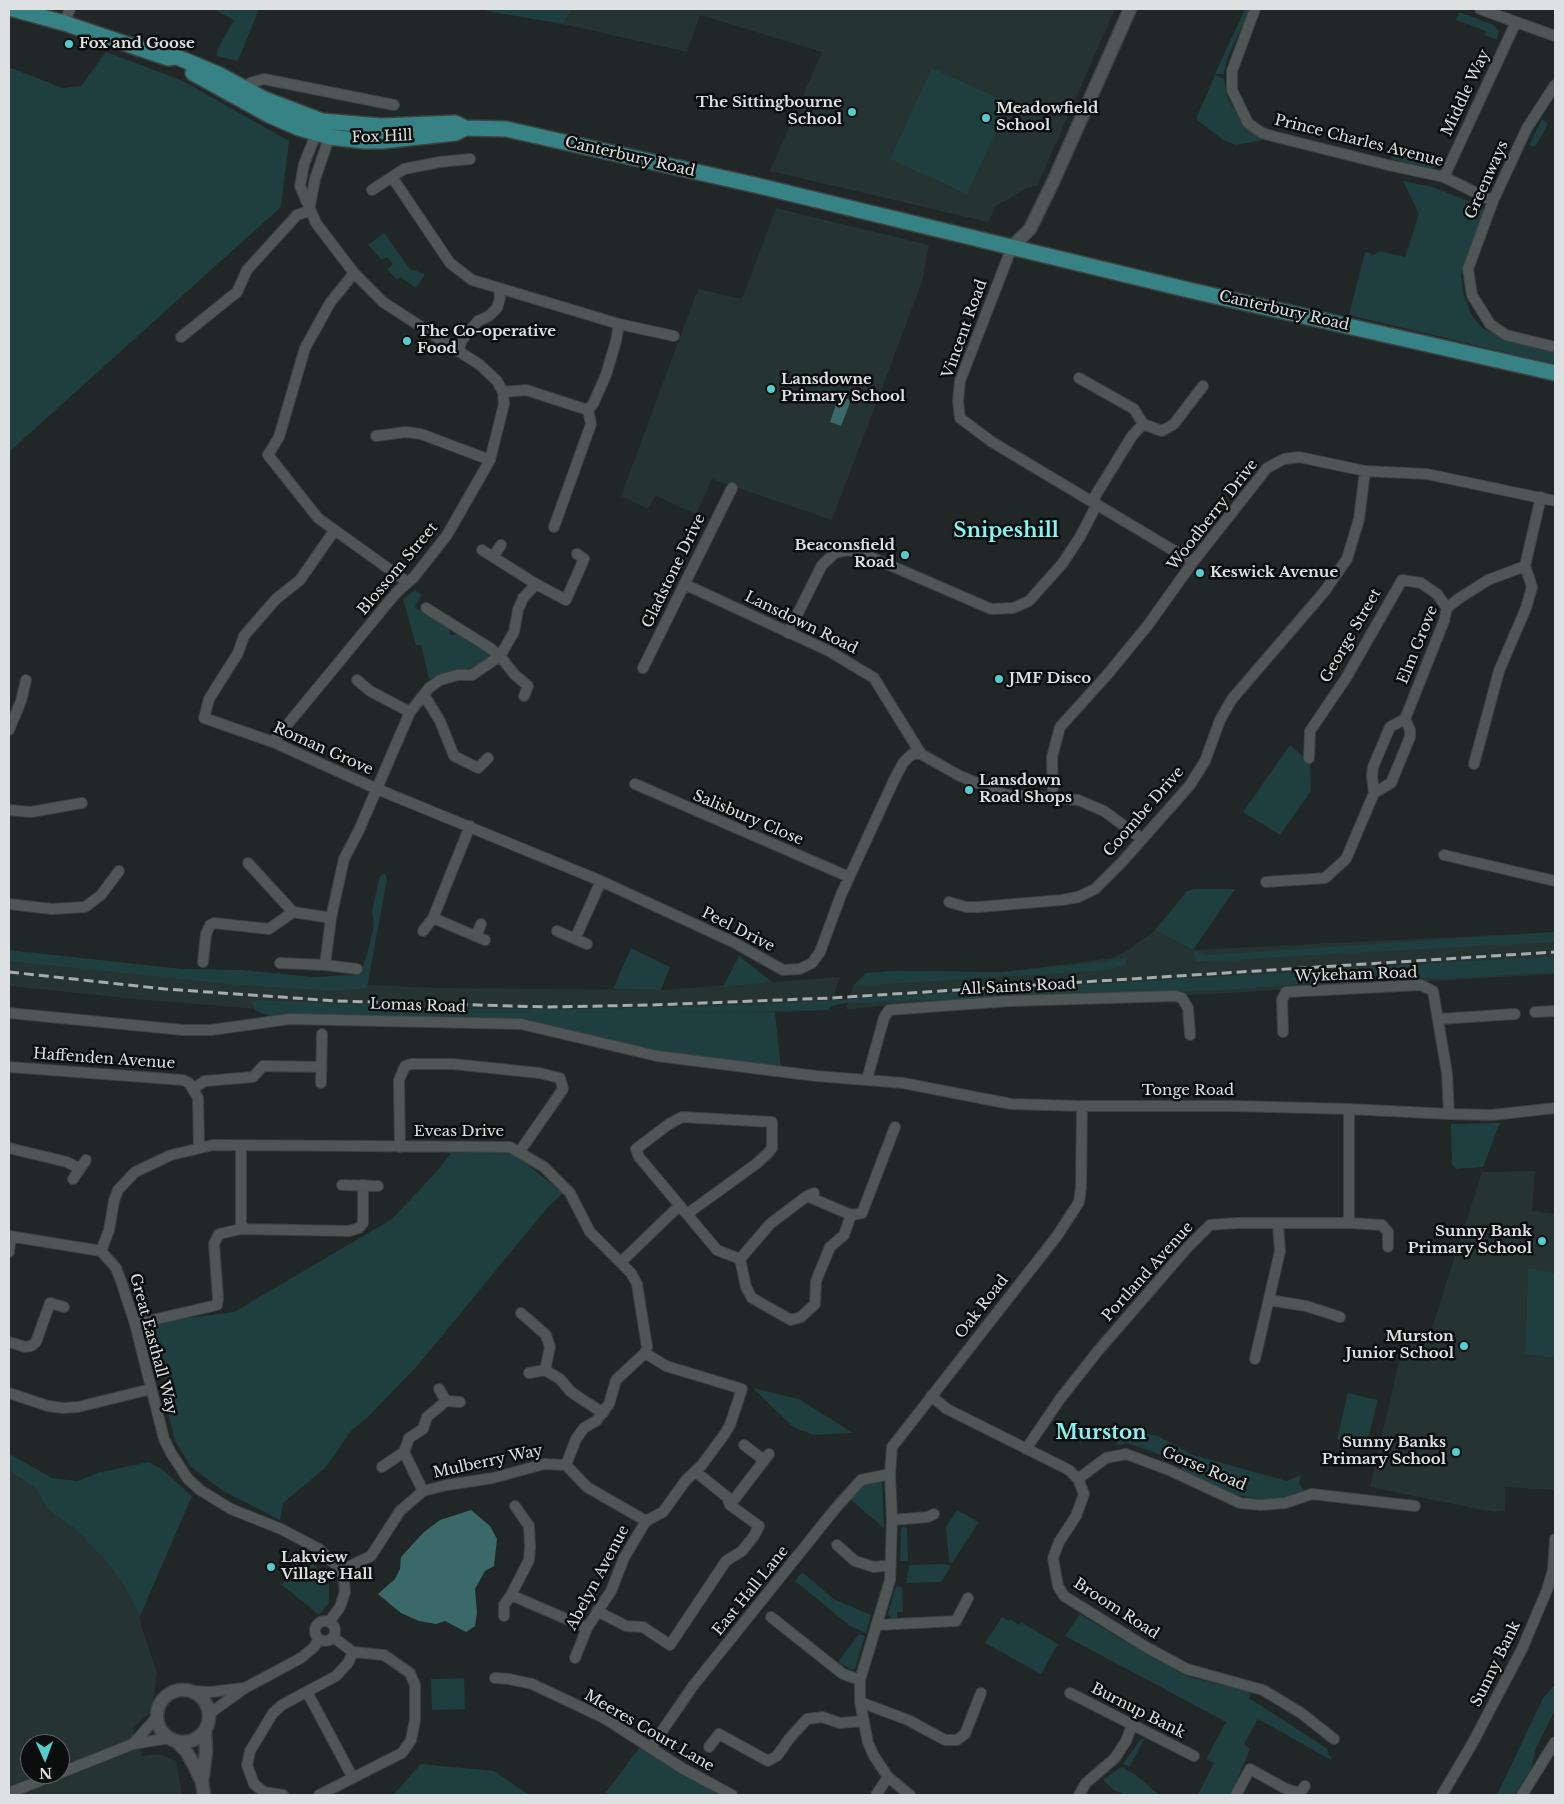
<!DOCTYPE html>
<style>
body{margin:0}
#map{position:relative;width:1564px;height:1804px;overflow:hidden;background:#212626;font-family:"Libre Baskerville",serif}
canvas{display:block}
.frame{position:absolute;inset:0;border:10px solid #dde1e1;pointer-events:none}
.north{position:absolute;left:20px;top:1734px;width:50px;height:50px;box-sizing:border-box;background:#0c0e0e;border:1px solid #606262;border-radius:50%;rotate:178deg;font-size:14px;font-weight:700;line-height:20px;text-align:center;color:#dde1e1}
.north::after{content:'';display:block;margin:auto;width:18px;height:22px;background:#52cdd0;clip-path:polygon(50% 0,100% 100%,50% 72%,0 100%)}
</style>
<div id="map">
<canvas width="1564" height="1804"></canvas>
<div class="frame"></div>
<div class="north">N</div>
</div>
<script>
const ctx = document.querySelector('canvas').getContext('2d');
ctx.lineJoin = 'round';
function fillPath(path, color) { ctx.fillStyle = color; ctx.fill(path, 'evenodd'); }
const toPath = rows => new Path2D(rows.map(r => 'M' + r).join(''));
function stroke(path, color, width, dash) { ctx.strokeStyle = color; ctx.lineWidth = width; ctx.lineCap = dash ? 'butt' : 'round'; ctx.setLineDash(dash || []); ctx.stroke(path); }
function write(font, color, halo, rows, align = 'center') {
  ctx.font = font + ' "Libre Baskerville",serif'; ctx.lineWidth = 5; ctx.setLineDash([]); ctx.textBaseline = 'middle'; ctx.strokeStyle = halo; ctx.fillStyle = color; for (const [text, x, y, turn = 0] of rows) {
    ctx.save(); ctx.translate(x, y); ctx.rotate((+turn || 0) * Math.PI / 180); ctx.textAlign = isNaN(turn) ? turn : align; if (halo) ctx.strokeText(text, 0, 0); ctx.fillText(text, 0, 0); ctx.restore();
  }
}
fillPath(toPath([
 [572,9,1115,9,1037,186,1029,187,996,206,988,222,770,171,822,52,700,15,687,52,563,24],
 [776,208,929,245,922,282,832,520,712,479,696,514,656,496,648,509,621,496,698,289,742,299],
 [1155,930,1193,950,1555,932,1555,974,1192,995,1007,996,846,1009,853,986,866,973,895,971,1003,972,1113,958,1127,951],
 [9,954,292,981,438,988,662,990,840,977,829,1010,756,1013,436,1017,272,1010,134,999,9,986],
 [1535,1171,1532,1211,1555,1214,1555,1273,1528,1269,1525,1354,1555,1358,1555,1490,1505,1487,1505,1511,1493,1512,1370,1487,1406,1331,1429,1337,1482,1172],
 [9,1470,36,1489,47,1509,74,1528,106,1561,123,1584,140,1616,141,1625,157,1673,152,1711,133,1728,142,1756,159,1754,176,1761,182,1795,9,1795],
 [30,1744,60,1744,60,1774,30,1774]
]), '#263333');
fillPath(toPath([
 [213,9,259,9,238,61,216,56,218,48,234,20],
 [487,9,572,9,563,24,487,11],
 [1245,9,1250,9,1227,59,1224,74,1215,74],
 [1459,12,1494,25,1499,31,1497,40,1485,35,1486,31,1456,20],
 [106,52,181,80,289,141,281,207,9,452,9,67,62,88,81,86],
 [932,68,1009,103,967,194,890,159],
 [1215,75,1224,79,1228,99,1243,124,1263,140,1236,145,1223,140,1196,119],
 [1542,119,1548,124,1535,147,1529,145],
 [1393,150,1426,158,1429,153,1441,158,1436,167,1431,169,1391,159],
 [1403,181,1433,187,1483,207,1485,216,1461,274,1463,293,1472,316,1482,328,1507,340,1555,351,1555,364,1349,315,1365,252,1374,255,1379,251,1405,257,1419,214],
 [384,233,410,269,425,274,416,288,400,277,397,280,387,269,393,264,390,260,386,257,382,260,368,245],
 [415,590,422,595,415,606,418,609,449,628,450,635,461,634,490,655,487,661,471,668,429,679,421,645,416,645,403,599],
 [1290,745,1310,763,1311,791,1280,835,1243,812],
 [385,873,387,879,367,988,334,991,239,985,9,961,9,950,182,969,243,970,312,977,353,975,363,966,368,951,374,925,372,910,378,884,380,876],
 [1195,889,1235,889,1193,950,1206,955,1555,932,1555,942,1260,958,1223,962,1196,961,1193,950,1155,930,1187,891],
 [631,948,670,967,661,990,613,989],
 [739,956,772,982,723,987],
 [1555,956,1555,972,1443,979,1400,976,1223,990,847,1003,831,1006,829,1010,653,1013,775,1012,781,1069,641,1051,521,1018,273,1017,256,1011,251,1002,256,1000,466,1009,587,1009,754,1005],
 [1126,957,1126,965,1109,970,853,986,866,973,895,971,1003,972,1102,962],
 [1500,1123,1483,1167,1456,1169,1452,1164,1451,1124],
 [451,1153,513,1153,563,1193,548,1207,418,1365,367,1418,352,1430,325,1468,283,1503,280,1520,225,1492,191,1467,175,1441,162,1389,172,1379,159,1378,149,1323,234,1312,392,1219,438,1170],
 [1528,1268,1555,1273,1555,1358,1525,1354],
 [753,1388,799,1399,853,1433,814,1435,793,1427],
 [1348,1393,1378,1400,1366,1446,1337,1439],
 [1121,1428,1158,1436,1193,1455,1287,1481,1301,1475,1299,1483,1305,1492,1271,1501,1236,1495,1181,1471,1182,1465,1151,1451,1126,1443,1118,1445,1116,1442],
 [9,1454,52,1478,77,1481,101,1472,149,1462,163,1470,192,1496,140,1616,123,1584,106,1561,74,1528,47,1509,36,1489,9,1470],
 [880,1479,882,1482,884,1528,850,1499,864,1482],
 [957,1510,979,1522,952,1563,949,1562,946,1527],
 [903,1527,907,1527,908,1561,900,1561,901,1529],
 [298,1554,315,1565,329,1585,329,1603,319,1615,282,1585],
 [945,1564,951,1566,941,1582,906,1583,909,1565],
 [802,1572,834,1599,871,1615,866,1633,850,1626,795,1581],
 [896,1586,902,1587,903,1612,897,1612,897,1620,892,1620,888,1614],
 [1080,1614,1146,1654,1190,1677,1252,1692,1249,1698,1326,1748,1333,1761,1258,1719,1244,1744,1250,1749,1231,1795,1198,1795,1214,1763,1206,1759,1226,1722,1065,1636],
 [1002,1617,1009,1621,1011,1619,1019,1625,1021,1622,1058,1644,1041,1674,985,1643],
 [859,1634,865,1636,855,1669,852,1670,838,1662],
 [464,1678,465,1709,432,1710,431,1679],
 [1553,1687,1555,1687,1555,1710,1536,1748,1531,1769,1514,1795,1497,1795,1543,1698],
 [1145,1738,1129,1767,1123,1764,1140,1740],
 [642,1744,719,1795,604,1795],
 [421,1764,494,1771,529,1795,393,1795],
 [1121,1767,1136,1775,1159,1795,1125,1795,1114,1790,1103,1780]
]), '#1f3e3f');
fillPath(toPath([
 [839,396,851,400,841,426,830,422],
 [471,1510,490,1526,497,1539,494,1566,485,1571,475,1589,477,1613,475,1626,466,1632,445,1621,436,1624,419,1621,401,1613,378,1594,395,1579,400,1569,401,1557,424,1532,440,1520]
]), '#3b696a');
const minor = toPath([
 [1255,9,1232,71,1232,90,1248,123,1262,133,1276,137,1388,165,1444,177,1493,201],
 [1480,9,1555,36],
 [64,23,70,9],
 [1555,85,1527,128,1493,201,1468,269,1472,295,1490,324,1506,335,1555,347],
 [246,95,250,83,264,79,394,105],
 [392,177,450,263,472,280,499,288,500,298,497,308,489,316,478,321,462,340,458,351],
 [1444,177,1516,22],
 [372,190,404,169,440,162,470,159],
 [309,210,315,179,334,123],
 [1012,247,960,381,958,401,960,418,992,442,1193,562],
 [354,273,330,303,305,348,279,437,268,455,318,518,407,582],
 [499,288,619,324,616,341,606,375,593,404,588,410],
 [619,324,674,336],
 [181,337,237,292,247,270,297,215,309,211],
 [1079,378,1134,409,1143,424],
 [503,392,526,390,588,410],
 [376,436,406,432,421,434,490,460],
 [1092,501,1132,436,1143,424,1162,431,1174,424,1203,386],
 [554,527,591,424,588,410],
 [334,531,300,580,276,599,244,636,238,653,209,699,204,718,273,742,377,789,601,881,733,942,783,970,800,969,812,963,820,952,841,895,894,780,903,763,912,754,921,754],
 [493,557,501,545],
 [536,584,566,600,584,559,577,554],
 [684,584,829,651,874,678,921,754,960,776,1007,795,1078,800,1104,811,1142,839],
 [426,608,490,648,500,656,514,674,528,686,524,696],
 [788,633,822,565,835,553,847,550,864,554,991,609,1013,608,1020,605,1029,601,1062,564,1080,537,1097,504],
 [643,668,732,488],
 [357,680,370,691,410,712],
 [424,695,440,721,454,756,478,768,488,758],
 [9,730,21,701,26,680],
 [273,742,396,593,414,577,447,535,490,460,504,404,503,392,497,381,480,365,383,302,354,273,316,223,300,186,304,164,318,129],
 [1309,758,1310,731,1346,678,1402,580,1421,583,1437,594,1447,608],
 [1474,764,1499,671,1526,608,1532,587,1525,566,1541,497],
 [635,784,849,877],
 [1374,793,1391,783,1410,737,1410,730,1405,719,1444,621,1447,608,1458,599,1488,580,1525,566],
 [1053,799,1052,757,1060,727,1107,675,1148,625,1193,562,1267,468,1284,459,1299,457,1365,471,1427,474,1555,501],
 [9,810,31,812,82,803],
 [1444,855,1555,881],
 [248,863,293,912,331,918,344,859,359,830,410,712,429,688,440,680,457,675,472,675,500,656,514,632,518,610,523,598,536,584,482,550],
 [1266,882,1325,878,1346,859,1374,793,1372,776,1373,767,1390,727,1405,719],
 [949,902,966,907,979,907,1062,900,1078,897,1095,889,1122,862,1190,785,1205,761,1220,720,1232,699,1324,592,1347,559,1359,519,1365,471],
 [9,904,52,909,85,907,101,895,119,871],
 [433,918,485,940],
 [423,931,433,918,470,826],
 [557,931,587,944],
 [476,936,481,924],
 [575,939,601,881],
 [203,962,206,934,210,925,214,923,269,929,293,912],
 [280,963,325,965,331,918],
 [325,965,357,969],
 [1535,1012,1555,1011],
 [9,1013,183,1030,211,1030,290,1019,521,1024,657,1056,816,1076,903,1083,1011,1104,1082,1106,1233,1106,1349,1109,1449,1114,1492,1115,1555,1108],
 [1439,1019,1515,1014],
 [1283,1032,1282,1000,1286,992,1421,985,1433,991,1447,1073,1449,1114],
 [9,1067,183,1080,189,1083,198,1098,199,1147],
 [867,1079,884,1018,889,1010,1010,1001,1175,996,1182,998,1188,1008,1190,1035],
 [321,1083,322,1034],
 [194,1088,205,1081,253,1077,263,1066,321,1067],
 [1349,1109,1349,1223],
 [241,1146,241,1229],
 [400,1147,399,1080,405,1066,411,1064,453,1064,539,1073,560,1078,563,1089,520,1151],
 [9,1148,67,1162,80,1169],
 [73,1179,86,1160],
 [342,1185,378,1186],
 [807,1196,851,1215],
 [687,1214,756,1164,767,1154,772,1148,772,1122,682,1117,669,1124,636,1149,639,1157,717,1250,740,1259,746,1287,752,1298,791,1320,801,1317,815,1304,816,1281,830,1247,844,1235,851,1215,862,1213,895,1127],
 [9,1236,101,1251],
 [9,1252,11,1236],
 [740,1259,770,1224,807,1196,814,1193],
 [621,1262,679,1206],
 [1269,1300,1306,1306,1340,1317],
 [521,1313,546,1335,550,1347,545,1370,560,1379,571,1392,603,1413],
 [135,1324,217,1305,218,1298,214,1244,219,1234,241,1229,349,1231,359,1228,363,1223,363,1185],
 [9,1342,25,1347,31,1346,36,1342,50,1303,64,1307],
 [645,1353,666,1366,742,1389,730,1425,724,1435,701,1466,686,1480,663,1512,646,1521],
 [1255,1359,1280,1251,1278,1224],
 [529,1373,545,1370],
 [439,1389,446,1401],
 [9,1393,48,1406,63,1408,78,1407,151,1389],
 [931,1396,947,1409,1069,1470,1078,1479,1084,1494,1076,1516,1059,1542,1053,1558,1058,1586,1064,1596,1146,1647,1187,1669,1263,1690,1301,1713,1334,1739],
 [744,1445,764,1460],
 [1026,1449,1060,1399,1097,1352,1187,1248,1210,1225,1237,1223,1349,1223,1382,1225,1388,1232,1388,1247],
 [566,1465,587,1487,646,1521,624,1558,611,1591,587,1628,575,1658],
 [566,1465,576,1439,584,1428,596,1421,609,1404,616,1380,645,1353],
 [382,1467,404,1452],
 [1078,1479,1106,1458,1126,1454,1169,1470,1240,1503,1261,1505,1285,1503,1312,1494,1415,1506],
 [423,1491,404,1452,409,1438,423,1429,427,1417,446,1401,460,1402],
 [730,1505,769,1454],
 [515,1506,529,1526,530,1547,529,1560,511,1595,587,1628],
 [892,1520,928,1517,934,1514],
 [837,1545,855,1561,874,1567,891,1565],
 [340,1571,371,1556,400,1511,423,1491,447,1485,493,1478,544,1464,566,1465],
 [597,1611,626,1626,643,1627,670,1645,726,1561,742,1551,754,1536,759,1526,730,1505,727,1497,696,1472],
 [504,1616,504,1605,511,1595],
 [771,1617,843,1674,860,1680],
 '315 1631a10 10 0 1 1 20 0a10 10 0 1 1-20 0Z',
 [329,1622,340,1607,345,1592,344,1582,338,1567,319,1549,281,1529,231,1509,200,1490,188,1479,171,1453,164,1439,135,1324,122,1284,116,1268,101,1251,109,1230,114,1201,118,1190,135,1172,171,1155,213,1145,510,1147,544,1167,570,1193,590,1232,631,1273,637,1284,647,1347,645,1353],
 [876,1625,956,1621,968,1598],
 [495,1678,509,1679,532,1684,604,1718,682,1768,732,1795],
 [190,1691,211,1692,244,1688],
 [307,1692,353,1778],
 [1070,1693,1194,1756],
 [860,1702,908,1720,945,1740,957,1740,965,1734,981,1693],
 [209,1714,245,1688,301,1658,314,1647,319,1639],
 [133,1744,157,1717],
 [651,1747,693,1686,835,1509,861,1480,890,1474],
 [709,1747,719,1734,768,1761,777,1756,789,1739,807,1719,822,1717,840,1723,863,1721],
 [60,1773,133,1744,169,1738],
 [9,1793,57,1774],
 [283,1795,264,1792,254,1784,247,1765,250,1751,273,1713,282,1705,336,1676,348,1663,353,1652],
 [319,1795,402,1753,411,1740,415,1720,415,1685,410,1673,384,1655,353,1652,333,1637],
 [876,1795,888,1777],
 [910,1795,888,1777,874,1756,868,1743,860,1702,860,1680,890,1580,892,1520,890,1474,892,1447,1057,1236,1079,1202,1081,1188,1082,1106],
 [1079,1795,1086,1783,1115,1758,1126,1741,1132,1725],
 [1236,1795,1250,1769,1286,1789,1300,1793,1305,1786],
 [1442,1795,1472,1744,1522,1649,1547,1590,1553,1570,1555,1539],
 [1522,1795,1555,1742]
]);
const tertiary = toPath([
 [1012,247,1030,229,1053,182,1130,9],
 '157 1716a26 26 0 1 1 52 0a26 26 0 1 1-52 0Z',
 [176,1741,186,1751,194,1765,202,1782,204,1795],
 [202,1782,206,1752,205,1731]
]);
const primary = toPath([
 [13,9,64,23,168,58,177,57,220,75,264,99,322,121,381,126,455,123,465,128,506,129,755,185,1193,291,1555,373],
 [193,73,269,115,299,128,330,137,364,141,382,141,456,133,465,128]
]);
stroke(minor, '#3d4141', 12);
stroke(tertiary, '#3d4141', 15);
stroke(primary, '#3d4141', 18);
stroke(minor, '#505656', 10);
stroke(tertiary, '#505656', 12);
stroke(primary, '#368284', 15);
stroke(toPath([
 [9,972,165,989,337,1001,548,1007,652,1005,831,998,1555,952]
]), '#a6abab', 3, [10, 5]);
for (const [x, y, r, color] of [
 [69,44,5,"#52cdd0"],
 [852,112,5,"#52cdd0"],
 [986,118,5,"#52cdd0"],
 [407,341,5,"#52cdd0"],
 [771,389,5,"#52cdd0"],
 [905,555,5,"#52cdd0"],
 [1200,573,5,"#52cdd0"],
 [999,679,5,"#52cdd0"],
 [969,790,5,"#52cdd0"],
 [1542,1241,5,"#52cdd0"],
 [1464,1346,5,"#52cdd0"],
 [1456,1452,5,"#52cdd0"],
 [271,1567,5,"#52cdd0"]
]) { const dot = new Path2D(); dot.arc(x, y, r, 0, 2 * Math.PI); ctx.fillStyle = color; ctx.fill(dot); stroke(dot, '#0c0e0e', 2); }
write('bold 15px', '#dde1e1', '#0c0e0e', [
 ["Fox and Goose",79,44],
 ["The Sittingbourne",842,103,"right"],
 ["School",842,120,"right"],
 ["Meadowfield",996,109],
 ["School",996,126],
 ["The Co-operative",417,332],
 ["Food",417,349],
 ["Lansdowne",781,380],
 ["Primary School",781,397],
 ["Beaconsfield",895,546,"right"],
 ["Road",895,563,"right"],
 ["Keswick Avenue",1210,573],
 ["JMF Disco",1009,679],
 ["Lansdown",979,781],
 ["Road Shops",979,798],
 ["Sunny Bank",1532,1232,"right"],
 ["Primary School",1532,1249,"right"],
 ["Murston",1454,1337,"right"],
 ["Junior School",1454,1354,"right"],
 ["Sunny Banks",1446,1443,"right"],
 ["Primary School",1446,1460,"right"],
 ["Lakview",281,1558],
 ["Village Hall",281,1575]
], 'left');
write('15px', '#dde1e1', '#0c0e0e', [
 ["Middle Way",1466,93,-65],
 ["Fox Hill",382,137,-2],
 ["Prince Charles Avenue",1359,141,14],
 ["Canterbury Road",630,157,13],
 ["Greenways",1487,180,-66],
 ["Canterbury Road",1284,311,13],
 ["Vincent Road",965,329,-70],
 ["Woodberry Drive",1213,515,-52],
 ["Blossom Street",398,569,-50],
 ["Gladstone Drive",674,571,-64],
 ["Lansdown Road",801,623,26],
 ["George Street",1351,636,-60],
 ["Elm Grove",1418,645,-68],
 ["Roman Grove",323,749,24],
 ["Coombe Drive",1144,812,-49],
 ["Salisbury Close",748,818,23],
 ["Peel Drive",738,930,27],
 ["Wykeham Road",1356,975,-2],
 ["All Saints Road",1018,987,-3],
 ["Lomas Road",418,1006,2],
 ["Haffenden Avenue",104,1059,4],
 ["Tonge Road",1188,1091],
 ["Eveas Drive",459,1132],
 ["Portland Avenue",1148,1272,-48],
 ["Oak Road",982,1307,-52],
 ["Great Easthall Way",153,1344,75],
 ["Mulberry Way",488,1462,-12],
 ["Gorse Road",1204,1469,23],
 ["Abelyn Avenue",598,1578,-62],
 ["East Hall Lane",751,1591,-51],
 ["Broom Road",1116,1609,33],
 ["Sunny Bank",1496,1664,-64],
 ["Burnup Bank",1138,1711,27],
 ["Meeres Court Lane",649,1731,30]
]);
write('bold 20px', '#86f2f4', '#0c0e0e', [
 ["Snipeshill",1006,531],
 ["Murston",1101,1433]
]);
</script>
